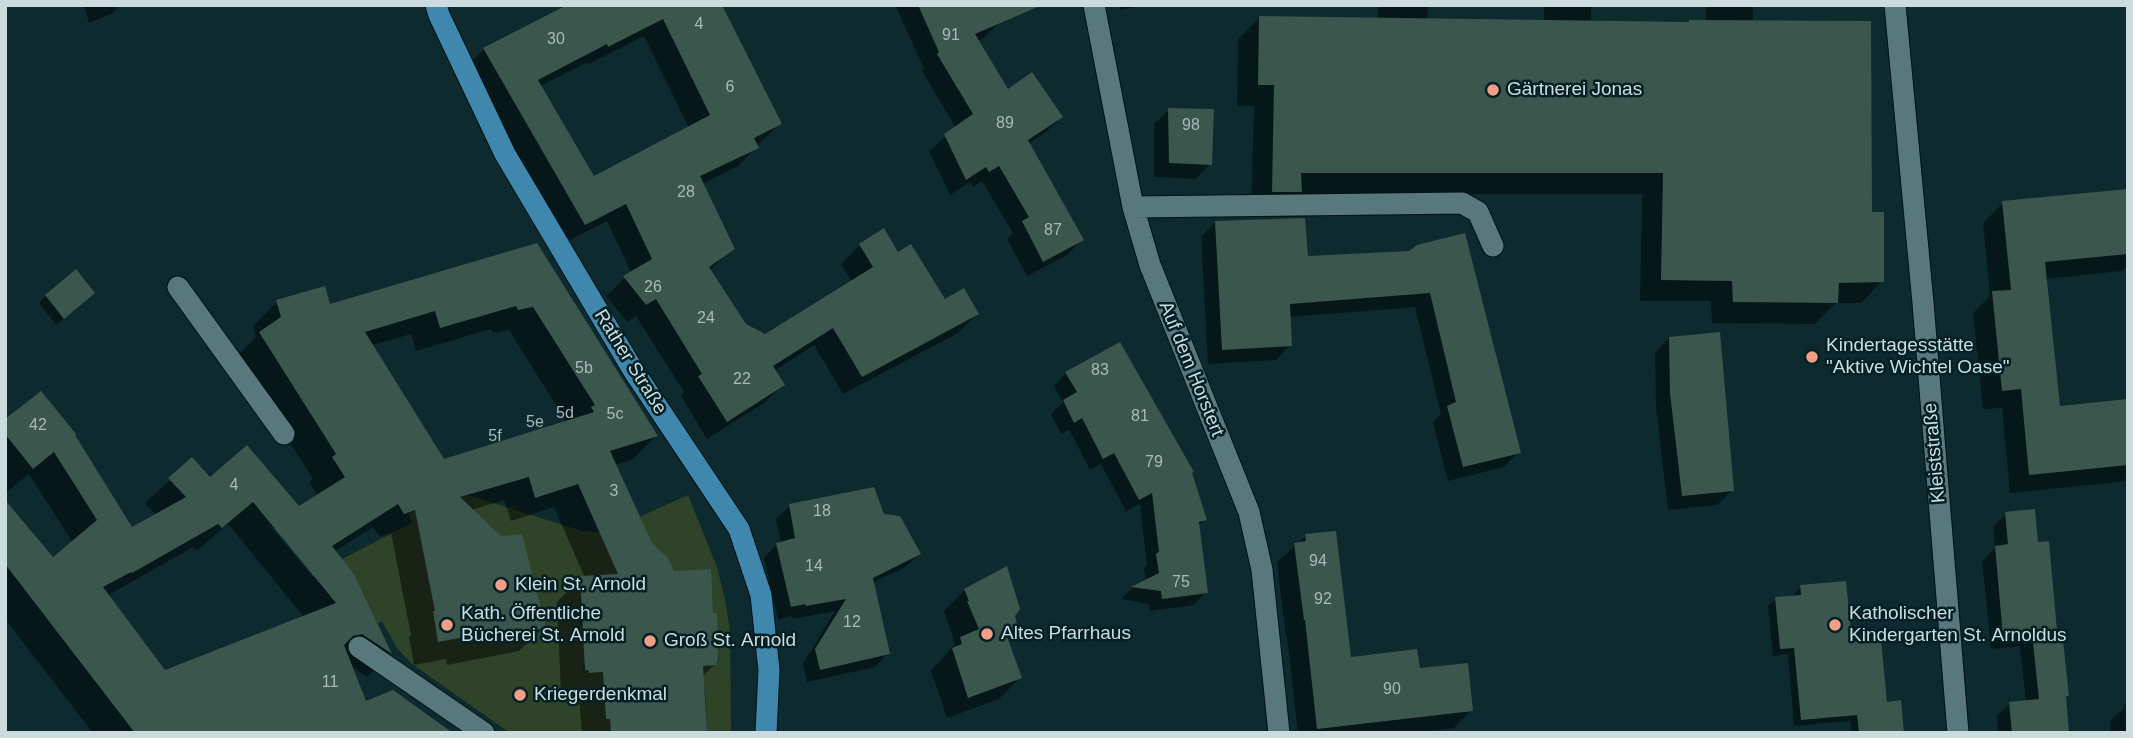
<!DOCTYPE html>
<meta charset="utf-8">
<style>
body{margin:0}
#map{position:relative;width:2133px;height:738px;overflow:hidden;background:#0d2b2f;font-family:Arial,sans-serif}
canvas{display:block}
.frame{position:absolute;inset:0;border:7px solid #ccdcde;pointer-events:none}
</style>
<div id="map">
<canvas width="2133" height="738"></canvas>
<div class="frame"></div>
</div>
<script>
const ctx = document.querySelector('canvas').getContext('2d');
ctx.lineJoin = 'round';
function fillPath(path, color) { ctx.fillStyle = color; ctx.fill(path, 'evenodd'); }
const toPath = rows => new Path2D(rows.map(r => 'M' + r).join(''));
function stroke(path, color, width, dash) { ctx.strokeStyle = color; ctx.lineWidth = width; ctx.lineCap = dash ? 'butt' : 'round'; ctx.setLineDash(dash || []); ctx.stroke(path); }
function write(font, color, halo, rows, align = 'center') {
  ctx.font = font + ' Arial,sans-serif'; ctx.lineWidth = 5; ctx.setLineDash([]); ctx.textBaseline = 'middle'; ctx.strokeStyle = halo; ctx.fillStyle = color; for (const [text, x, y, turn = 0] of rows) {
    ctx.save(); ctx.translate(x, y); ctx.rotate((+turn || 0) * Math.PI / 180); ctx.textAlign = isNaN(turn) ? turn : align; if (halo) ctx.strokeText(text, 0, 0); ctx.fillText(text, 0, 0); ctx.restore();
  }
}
fillPath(toPath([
 [468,495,582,531,616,533,617,527,688,495,717,567,725,599,730,631,731,733,707,731,705,689,704,687,700,687,699,666,717,664,716,661,719,660,719,657,716,656,713,610,671,572,580,576,584,619,580,620,580,625,585,625,587,664,583,664,583,670,588,670,589,673,607,672,604,693,604,696,608,696,609,715,606,716,605,719,610,719,611,733,510,733,412,664,397,648,382,621,378,624,354,574,342,559,412,523,408,513]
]), '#2e4328');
fillPath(toPath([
 [84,5,120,5,113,13,89,23],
 [571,5,720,5,779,124,761,142,755,145,756,147,738,166,702,184,733,248,709,271,755,342,852,282,841,264,860,245,898,254,945,302,977,314,958,333,843,394,814,345,774,371,783,385,764,403,707,439,681,396,684,392,636,316,627,322,606,296,631,272,607,221,566,242,465,68,484,49],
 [644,36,689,128,593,178,540,86,588,62,589,64],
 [895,5,993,5,1000,22,984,38,977,41,1007,92,1061,117,1045,133,1028,144,1082,240,1066,256,1027,276,1007,239,1013,233,982,181,973,187,970,182,950,195,929,151,956,128,922,71,924,69],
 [1119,5,1145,5,1120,10],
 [1378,5,1428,5,1427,20,1544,22,1544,5,1591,5,1591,22,1687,24,1706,22,1706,5,1753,5,1753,22,1870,213,1882,281,1861,303,1836,303,1815,324,1712,323,1711,301,1640,301,1642,194,1298,194,1279,213,1251,213,1254,106,1237,106,1238,39,1259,18,1378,19],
 [1169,110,1210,164,1196,179,1154,177,1154,124],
 [2128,190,2128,266,2122,271,2045,279,2058,408,2128,401,2128,481,2010,493,2002,408,1983,409,1973,313,1990,296,1983,223,2003,203],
 [1215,222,1306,258,1410,253,1519,452,1504,467,1448,481,1433,422,1441,414,1415,307,1289,317,1290,345,1276,360,1208,364,1201,237],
 [536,245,656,436,632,460,614,465,650,544,715,662,715,664,702,677,705,733,582,733,579,696,565,697,565,693,561,693,557,602,581,578,585,578,554,507,511,521,504,500,471,510,544,627,519,651,447,665,446,659,414,665,409,637,411,635,391,533,380,537,373,527,334,552,353,575,390,654,367,677,351,666,365,704,450,733,93,733,5,619,5,521,53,560,73,543,29,474,8,491,5,488,5,422,41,393,131,529,156,515,145,503,192,460,210,480,298,508,318,496,309,482,313,479,236,357,256,337,253,326,277,302,328,306],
 [491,329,493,333,509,330,567,423,443,461,372,345,411,334,416,351],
 [228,524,304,617,164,672,107,596,193,547,197,551],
 [272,528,276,528,315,575,313,577],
 [46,296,86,300,56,325,39,303],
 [1669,338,1732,490,1717,505,1668,510,1656,408,1655,353],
 [1066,373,1205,519,1198,526,1206,592,1194,605,1150,611,1149,604,1121,599,1132,588,1146,581,1144,568,1147,565,1140,504,1126,511,1101,464,1090,470,1069,429,1061,434,1051,414,1063,402,1054,386],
 [790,506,883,516,919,554,906,567,872,583,888,653,875,667,807,682,803,664,835,611,793,619,791,616,778,620,764,558,777,544,781,543,776,519],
 [2006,514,2037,543,2055,631,2052,634,2067,695,2064,698,2068,733,1998,733,1997,716,2010,703,2026,702,2020,646,1991,649,1982,561,1995,548,1993,527],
 [1306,536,1349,659,1418,670,1472,710,1454,728,1416,733,1298,733,1287,637,1286,637,1277,562],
 [1801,587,1850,644,1902,733,1852,733,1850,721,1794,726,1788,654,1773,656,1768,606,1776,599,1794,597,1794,594],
 [965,590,1013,616,1016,626,1006,637,1020,678,999,699,947,718,931,671,955,644,944,611],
 [2128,701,2128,733,2111,733,2110,721,2125,707,2124,704]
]), '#0007');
fillPath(toPath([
 [567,5,722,5,782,124,754,138,759,148,700,176,735,249,709,267,746,324,765,334,873,267,859,244,884,228,898,252,911,244,945,299,964,288,979,314,862,377,833,328,773,366,785,385,727,422,698,376,702,374,656,299,646,305,623,276,652,259,626,204,585,225,483,48],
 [663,19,710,115,594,176,538,80,607,44,608,47],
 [918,5,1042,5,975,34,1008,89,1032,72,1063,117,1028,140,1084,240,1043,262,1022,221,1029,217,999,166,989,172,986,167,966,180,944,134,973,114,937,54,939,52],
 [1259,16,1689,22,1689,20,1871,21,1872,212,1884,212,1884,282,1839,283,1838,303,1733,302,1732,281,1661,280,1663,173,1301,173,1302,192,1272,192,1274,85,1258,85],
 [1168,108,1214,109,1212,165,1169,163],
 [2128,189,2128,254,2045,262,2060,406,2128,399,2128,465,2029,475,2021,389,2002,391,1992,291,2011,290,2002,201],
 [1305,218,1308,256,1409,251,1417,245,1465,233,1521,453,1463,467,1447,406,1456,402,1430,293,1290,304,1292,346,1222,350,1215,221],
 [537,243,658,436,610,451,652,543,668,558,674,571,711,569,713,613,717,613,718,661,716,661,717,665,703,666,707,733,611,733,610,719,606,719,603,672,589,673,588,670,585,670,580,576,618,574,578,484,535,498,529,477,460,497,501,536,522,534,546,628,471,642,470,636,438,642,433,611,435,611,415,510,404,514,398,504,332,546,354,574,392,654,362,634,353,636,344,645,366,701,393,690,453,733,135,733,5,564,5,500,53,557,97,520,54,452,33,469,5,434,5,419,41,391,76,434,75,435,132,527,186,497,168,478,192,457,210,477,247,445,299,506,345,477,332,457,336,454,259,332,281,317,276,300,325,286,330,304],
 [516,306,518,310,533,307,595,405,591,407,594,412,444,459,365,332,435,311,440,328],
 [253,502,336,603,165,670,103,587,131,572,132,573,218,524,222,528],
 [76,269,95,293,64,319,45,295],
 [1720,332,1734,491,1682,496,1670,393,1669,337],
 [1120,342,1194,472,1192,473,1207,520,1199,522,1208,593,1162,599,1161,591,1131,587,1159,573,1156,554,1159,552,1152,493,1139,500,1114,453,1103,459,1082,418,1074,423,1063,400,1077,392,1065,372],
 [874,487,884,514,900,516,921,554,873,578,890,654,820,670,815,649,846,599,806,606,805,604,791,607,776,543,795,538,789,504],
 [2035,509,2038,542,2049,541,2057,631,2042,633,2062,631,2069,696,2066,696,2069,733,2012,733,2009,702,2039,699,2032,634,2003,637,1995,546,2008,544,2005,512],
 [1336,531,1351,657,1417,649,1420,668,1468,663,1473,711,1317,729,1305,620,1304,620,1294,543,1306,541,1305,534],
 [1007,566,1020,609,1015,616,1018,627,1005,631,1022,678,968,698,952,648,962,644,960,637,979,629,967,601,969,601,964,589],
 [1846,581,1852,642,1881,639,1887,702,1901,700,1904,733,1859,733,1857,715,1801,720,1794,648,1780,649,1775,597,1801,595,1800,585]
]), '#3b564d');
const minor = toPath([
 [1094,5,1133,207,1150,265,1249,512,1262,570,1279,733],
 [1895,5,1923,303,1958,733],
 [1133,207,1462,203,1478,212,1493,246],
 [178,287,284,434],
 [359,647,484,733]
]);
const major = toPath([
 [436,5,439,15,505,154,633,370,739,529,761,595,769,670,766,733]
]);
stroke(minor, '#001215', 23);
stroke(major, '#001215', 23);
stroke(minor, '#59787c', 21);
stroke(major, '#3f87ad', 21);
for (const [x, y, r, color] of [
 [1493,90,7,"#f49e87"],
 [1812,357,7,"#f49e87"],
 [501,585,7,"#f49e87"],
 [447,625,7,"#f49e87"],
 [1835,625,7,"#f49e87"],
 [987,634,7,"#f49e87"],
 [650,641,7,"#f49e87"],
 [520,695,7,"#f49e87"]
]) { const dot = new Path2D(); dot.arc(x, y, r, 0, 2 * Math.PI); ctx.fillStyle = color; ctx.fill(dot); stroke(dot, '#032125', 2.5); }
write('16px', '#a8baba', null, [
 ["4",699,25],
 ["91",951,36],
 ["30",556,40],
 ["6",730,88],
 ["89",1005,124],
 ["98",1191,126],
 ["28",686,193],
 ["87",1053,231],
 ["26",653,288],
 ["24",706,319],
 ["5b",584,369],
 ["83",1100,371],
 ["22",742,380],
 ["5d",565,414],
 ["5c",615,415],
 ["81",1140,417],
 ["5e",535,423],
 ["42",38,426],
 ["5f",495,437],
 ["79",1154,463],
 ["4",234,486],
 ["3",614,492],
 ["18",822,512],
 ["94",1318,562],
 ["14",814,567],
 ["75",1181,583],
 ["92",1323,600],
 ["12",852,623],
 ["11",330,683],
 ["90",1392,690]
]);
write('19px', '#ccdcde', '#032125', [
 ["Gärtnerei Jonas",1507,90],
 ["Kindertagesstätte",1826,346],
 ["\"Aktive Wichtel Oase\"",1826,368],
 ["Klein St. Arnold",515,585],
 ["Kath. Öffentliche",461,614],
 ["Bücherei St. Arnold",461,636],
 ["Katholischer",1849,614],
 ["Kindergarten St. Arnoldus",1849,636],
 ["Altes Pfarrhaus",1001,634],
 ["Groß St. Arnold",664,641],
 ["Kriegerdenkmal",534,695]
], 'left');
write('19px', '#ccdcde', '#032125', [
 ["Rather Straße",630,362,58],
 ["Auf dem Horstert",1191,369,68],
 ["Kleiststraße",1935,453,-95]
]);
</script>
